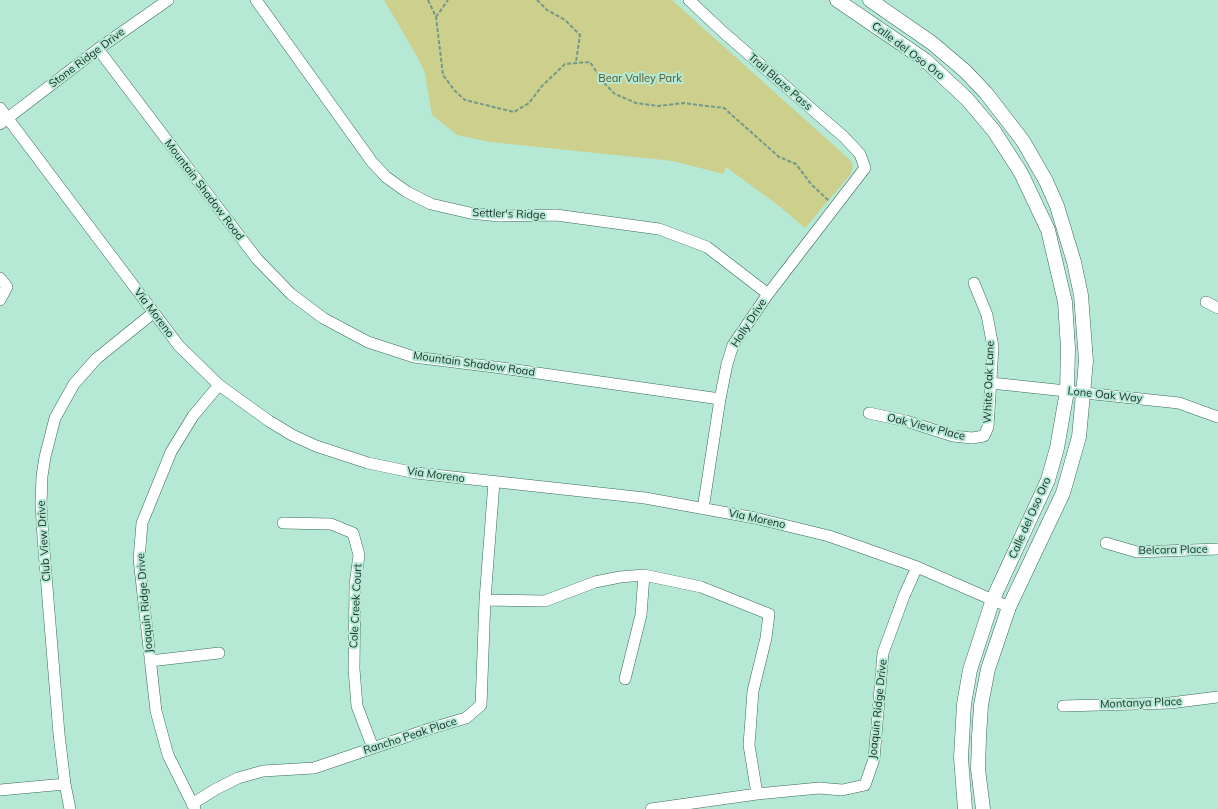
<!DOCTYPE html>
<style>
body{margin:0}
canvas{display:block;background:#b6e9d5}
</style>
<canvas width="1218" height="809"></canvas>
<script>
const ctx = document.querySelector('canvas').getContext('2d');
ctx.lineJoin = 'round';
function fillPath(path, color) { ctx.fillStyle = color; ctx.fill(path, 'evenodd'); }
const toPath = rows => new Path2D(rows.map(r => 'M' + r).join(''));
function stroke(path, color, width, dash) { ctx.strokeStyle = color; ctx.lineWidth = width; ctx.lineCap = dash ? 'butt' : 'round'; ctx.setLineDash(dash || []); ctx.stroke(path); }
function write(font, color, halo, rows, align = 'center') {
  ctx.font = font + ' Mulish,sans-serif'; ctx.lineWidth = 4; ctx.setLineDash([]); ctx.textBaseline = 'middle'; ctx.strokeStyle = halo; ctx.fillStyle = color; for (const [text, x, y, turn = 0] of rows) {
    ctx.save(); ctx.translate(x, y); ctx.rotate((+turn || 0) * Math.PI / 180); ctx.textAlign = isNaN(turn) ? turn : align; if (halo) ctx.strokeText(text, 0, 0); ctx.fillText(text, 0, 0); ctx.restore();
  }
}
fillPath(toPath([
 [384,0,672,0,849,159,853,165,851,174,805,228,779,206,726,167,723,174,673,161,490,142,457,135,432,115,425,74,419,60]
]), '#cdcf8d');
const minor = toPath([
 [256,0,372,162,386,177,407,192,431,204,470,213,499,216,556,215,659,229,707,247,768,294],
 [689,0,723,32,844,137,860,154,865,168,768,294,733,345,727,364,720,399,703,509],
 [98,49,257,259,291,294,323,318,368,342,414,357,502,368,720,399],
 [0,108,179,346,219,385,269,421,292,435,316,446,368,463,416,473,645,498,755,518,829,536,917,567,1009,607],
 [0,124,98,49,168,0],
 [0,278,7,287,0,300],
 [1206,302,1218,308],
 [991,383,1179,403,1218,417],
 [869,413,906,421,953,436,972,438,984,436,988,427,993,347,987,315,974,283],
 [283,523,331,524,353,533,359,555,355,585,354,669,357,706,373,748],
 [1106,543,1137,552,1218,549],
 [485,600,545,601,595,582,620,577,644,575,701,587,769,614,766,638,753,691,749,745,757,794],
 [150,661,219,653],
 [625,679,641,615,644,575],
 [1063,706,1170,703,1218,697],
 [0,790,65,784],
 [192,804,216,789,238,778,263,771,314,768,432,728,466,718,481,705,485,600,494,482],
 [70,809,65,784,59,734,43,538,41,505,42,476,45,457,55,418,74,384,96,359,153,313],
 [195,809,168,755,156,711,139,559,142,523,171,452,193,416,219,385],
 [651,809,757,794,819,788,842,790,865,785,874,759,883,653,904,596,917,567]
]);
const major = toPath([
 [837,0,925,60,967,99,994,131,1021,173,1048,230,1065,302,1068,348,1067,391,1057,448,1048,480,993,599,970,670,964,704,961,758,965,809],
 [870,0,932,43,965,71,986,93,1023,141,1046,181,1057,206,1074,262,1081,295,1086,361,1079,437,1063,493,1009,607,988,669,981,705,979,737,978,769,983,809]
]);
stroke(minor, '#3a6a59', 12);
stroke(major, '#3a6a59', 15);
stroke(toPath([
 [428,0,436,17,443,75,455,91,465,100,514,112,529,103,542,86,565,64,590,62,603,82,615,94,636,103,658,106,683,103,724,108,779,157,796,164,811,184,829,201],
 [537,0,547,10,565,20,580,35,576,62],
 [436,17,448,0]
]), '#72998a', 2, [4, 2]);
stroke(minor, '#fff', 11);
stroke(major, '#fff', 14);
write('11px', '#182d26', '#b6e9d5', [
 ["Calle del Oso Oro",908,51,37],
 ["Stone Ridge Drive",87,58,-37],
 ["Trail Blaze Pass",780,82,41],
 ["Mountain Shadow Road",204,190,53],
 ["Settler's Ridge",509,214,2],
 ["Via Moreno",154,313,53],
 ["Holly Drive",749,323,-57],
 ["Mountain Shadow Road",474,364,8],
 ["White Oak Lane",989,382,-88],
 ["Lone Oak Way",1105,395,6],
 ["Oak View Place",926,427,14],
 ["Via Moreno",436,475,8],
 ["Calle del Oso Oro",1030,518,-66],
 ["Via Moreno",757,519,12],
 ["Club View Drive",44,541,-94],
 ["Belcara Place",1173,550,-1],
 ["Joaquin Ridge Drive",145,603,-95],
 ["Cole Creek Court",356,606,-87],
 ["Montanya Place",1141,703,-2],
 ["Joaquin Ridge Drive",878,709,-84],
 ["Rancho Peak Place",410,736,-18]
]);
write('11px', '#575729', '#b6e9d5', [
 ["Bear Valley Park",640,79]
]);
</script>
